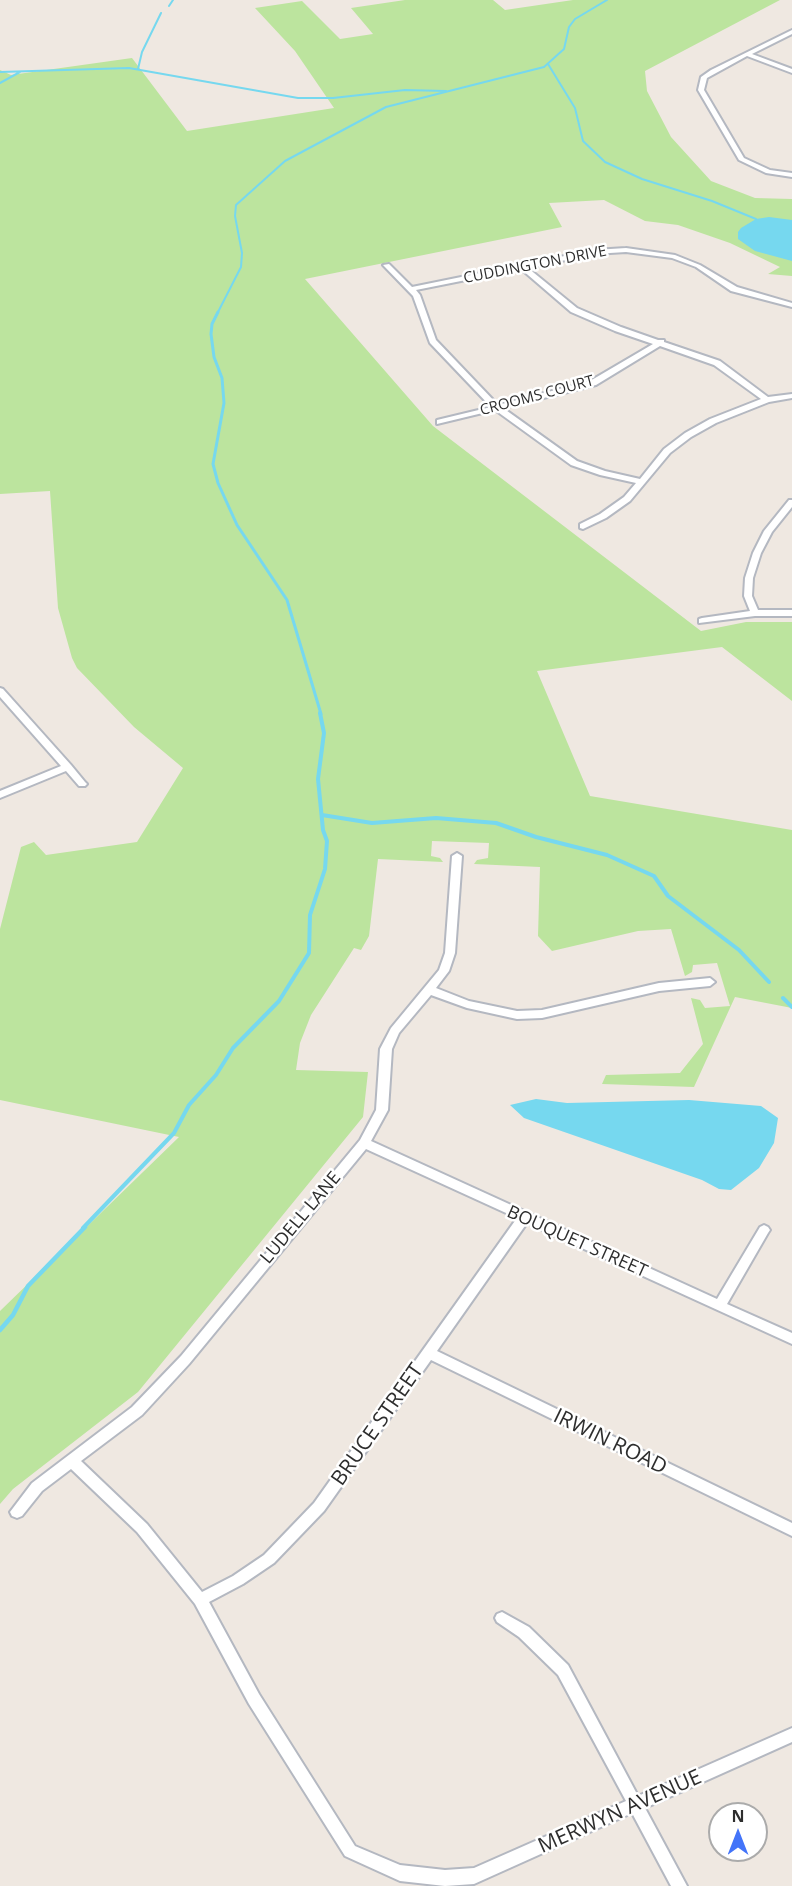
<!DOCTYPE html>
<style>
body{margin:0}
#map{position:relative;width:792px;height:1886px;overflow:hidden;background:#efe8e1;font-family:"Open Sans",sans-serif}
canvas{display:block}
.north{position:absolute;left:708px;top:1802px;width:60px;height:60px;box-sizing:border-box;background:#fff;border:2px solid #ababab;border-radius:50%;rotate:0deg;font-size:16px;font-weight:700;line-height:24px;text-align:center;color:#2e2e2e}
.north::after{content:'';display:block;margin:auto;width:21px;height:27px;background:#4374f9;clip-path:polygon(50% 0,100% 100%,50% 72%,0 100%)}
</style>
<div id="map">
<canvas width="792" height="1886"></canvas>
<div class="north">N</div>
</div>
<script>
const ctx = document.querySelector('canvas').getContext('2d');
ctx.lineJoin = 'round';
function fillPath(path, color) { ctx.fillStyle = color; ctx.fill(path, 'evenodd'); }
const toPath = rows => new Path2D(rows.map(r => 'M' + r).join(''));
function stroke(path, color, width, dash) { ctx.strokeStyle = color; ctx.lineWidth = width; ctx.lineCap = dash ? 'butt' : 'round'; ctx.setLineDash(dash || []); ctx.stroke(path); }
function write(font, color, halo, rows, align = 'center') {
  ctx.font = font + ' "Open Sans",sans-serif'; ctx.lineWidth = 5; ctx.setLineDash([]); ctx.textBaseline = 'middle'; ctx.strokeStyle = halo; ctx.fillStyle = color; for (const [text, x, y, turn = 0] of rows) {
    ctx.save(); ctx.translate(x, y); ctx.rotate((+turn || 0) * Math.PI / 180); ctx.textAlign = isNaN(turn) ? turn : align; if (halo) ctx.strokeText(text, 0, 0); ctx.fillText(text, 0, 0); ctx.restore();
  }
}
fillPath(toPath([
 [405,0,493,0,505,10,573,0,780,0,645,71,647,91,671,137,711,181,755,198,792,199,792,276,768,274,780,267,730,243,678,225,645,221,604,200,549,203,562,227,305,279,433,426,701,631,746,622,792,622,792,701,722,647,537,671,590,796,792,830,792,1008,735,997,694,1087,602,1084,606,1075,680,1073,703,1044,691,998,700,1000,705,1008,730,1006,717,963,693,965,692,972,685,976,671,929,638,931,552,951,538,936,540,867,474,864,477,860,488,858,489,843,432,841,431,856,440,858,443,862,378,859,369,936,361,950,354,948,311,1015,300,1043,296,1070,368,1072,363,1117,138,1392,13,1489,0,1504,0,1311,179,1137,0,1100,0,929,21,847,34,842,46,855,137,842,183,768,134,727,77,668,72,658,58,608,50,491,0,494,0,70,11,75,132,58,187,131,334,108,295,51,255,8,302,1,340,39,373,34,351,8]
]), '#bce49e');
fillPath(toPath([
 [769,217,792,220,792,261,755,251,738,239,738,232,741,228,756,219],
 [536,1099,567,1103,689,1100,761,1106,778,1118,774,1143,759,1168,731,1190,719,1189,702,1180,524,1118,510,1105]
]), '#76d8ef');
stroke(toPath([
 [169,6,173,0],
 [548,64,575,108,583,141,605,162,642,179,712,201,756,219],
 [138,69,142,52,161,13],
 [0,72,129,68,298,98,333,98,405,90,446,91],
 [0,83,20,72],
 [217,314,241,267,242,253,235,216,236,205,285,161,386,107,544,67,564,49,569,27,575,19,607,0]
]), '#76d8ef', 2);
stroke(toPath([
 [218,312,212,324,211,334,214,357,222,378,224,403,213,464,218,483,237,525,287,600,321,714]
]), '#76d8ef', 3);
stroke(toPath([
 [322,815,372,823,436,818,496,823,536,837,607,855,654,876,668,896,739,950,769,982],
 [783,998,792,1007],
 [83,1228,174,1133,189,1105,216,1075,233,1048,279,1001,309,953,310,915,325,869,327,841,323,830,318,779,324,733,320,713]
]), '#76d8ef', 4);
stroke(toPath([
 [0,1330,13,1315,28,1286,85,1227]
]), '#76d8ef', 4.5);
const street = toPath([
 [792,30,792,34,752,54,792,69,792,73,747,56,707,78,704,90,744,158,770,170,792,173,792,177,766,173,739,160,698,90,701,77,711,70,792,30],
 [626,248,675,255,700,265,737,287,792,303,792,307,731,291,696,267,672,258,626,252,594,254,528,268,577,308,621,327,658,340,664,340,664,342,720,361,768,397,792,394,792,398,769,402,716,423,691,437,670,453,630,501,606,518,583,529,580,528,580,524,600,514,624,497,636,483,600,475,571,465,495,410,437,424,437,420,491,407,430,343,413,296,383,265,389,264,412,287,594,250,626,248],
 [521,269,571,312,615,331,653,344,590,381,498,405,436,340,420,295,416,290,521,269],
 [660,346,714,365,761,399,710,419,685,433,664,449,640,479,605,471,577,461,503,408,596,385,660,346],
 [789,500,792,500,792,507,772,532,761,553,753,578,752,596,758,610,792,610,792,616,755,616,699,623,699,619,702,618,750,611,744,596,745,578,753,553,764,531,789,500],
 [0,688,3,689,71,765,85,782,87,784,85,786,79,786,66,771,0,798,0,791,61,766,0,697,0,688],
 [457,853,462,856,455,953,449,971,436,988,469,1001,517,1011,542,1010,659,983,710,978,715,982,710,986,659,991,542,1018,517,1019,467,1008,431,995,399,1033,392,1049,388,1110,371,1141,717,1299,760,1227,764,1225,768,1227,770,1230,768,1233,727,1304,792,1333,792,1344,527,1223,437,1351,792,1523,792,1536,431,1360,324,1511,274,1563,243,1584,209,1602,259,1694,355,1846,400,1865,445,1870,474,1868,626,1801,558,1675,519,1637,497,1622,495,1618,497,1614,502,1612,529,1627,568,1665,638,1796,792,1728,792,1742,645,1808,687,1886,671,1886,632,1813,474,1884,445,1886,400,1881,345,1856,249,1704,195,1604,137,1532,71,1469,42,1491,22,1516,17,1518,12,1516,10,1512,32,1483,132,1407,181,1356,360,1140,376,1110,380,1049,391,1028,439,970,445,953,452,856,457,853],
 [366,1149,517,1218,314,1503,264,1555,233,1576,202,1592,147,1524,81,1461,142,1415,189,1364,366,1149]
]);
stroke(street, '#b4b8c1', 4);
fillPath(street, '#fff');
write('15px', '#2e2e2e', '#fff', [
 ["CUDDINGTON DRIVE",535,265,-11],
 ["CROOMS COURT",537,396,-15]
]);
write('18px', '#2e2e2e', '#fff', [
 ["LUDELL LANE",301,1218,-50],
 ["BOUQUET STREET",577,1242,24]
]);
write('21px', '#2e2e2e', '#fff', [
 ["BRUCE STREET",378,1425,-55],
 ["IRWIN ROAD",610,1442,26],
 ["MERWYN AVENUE",620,1812,-24]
]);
</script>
